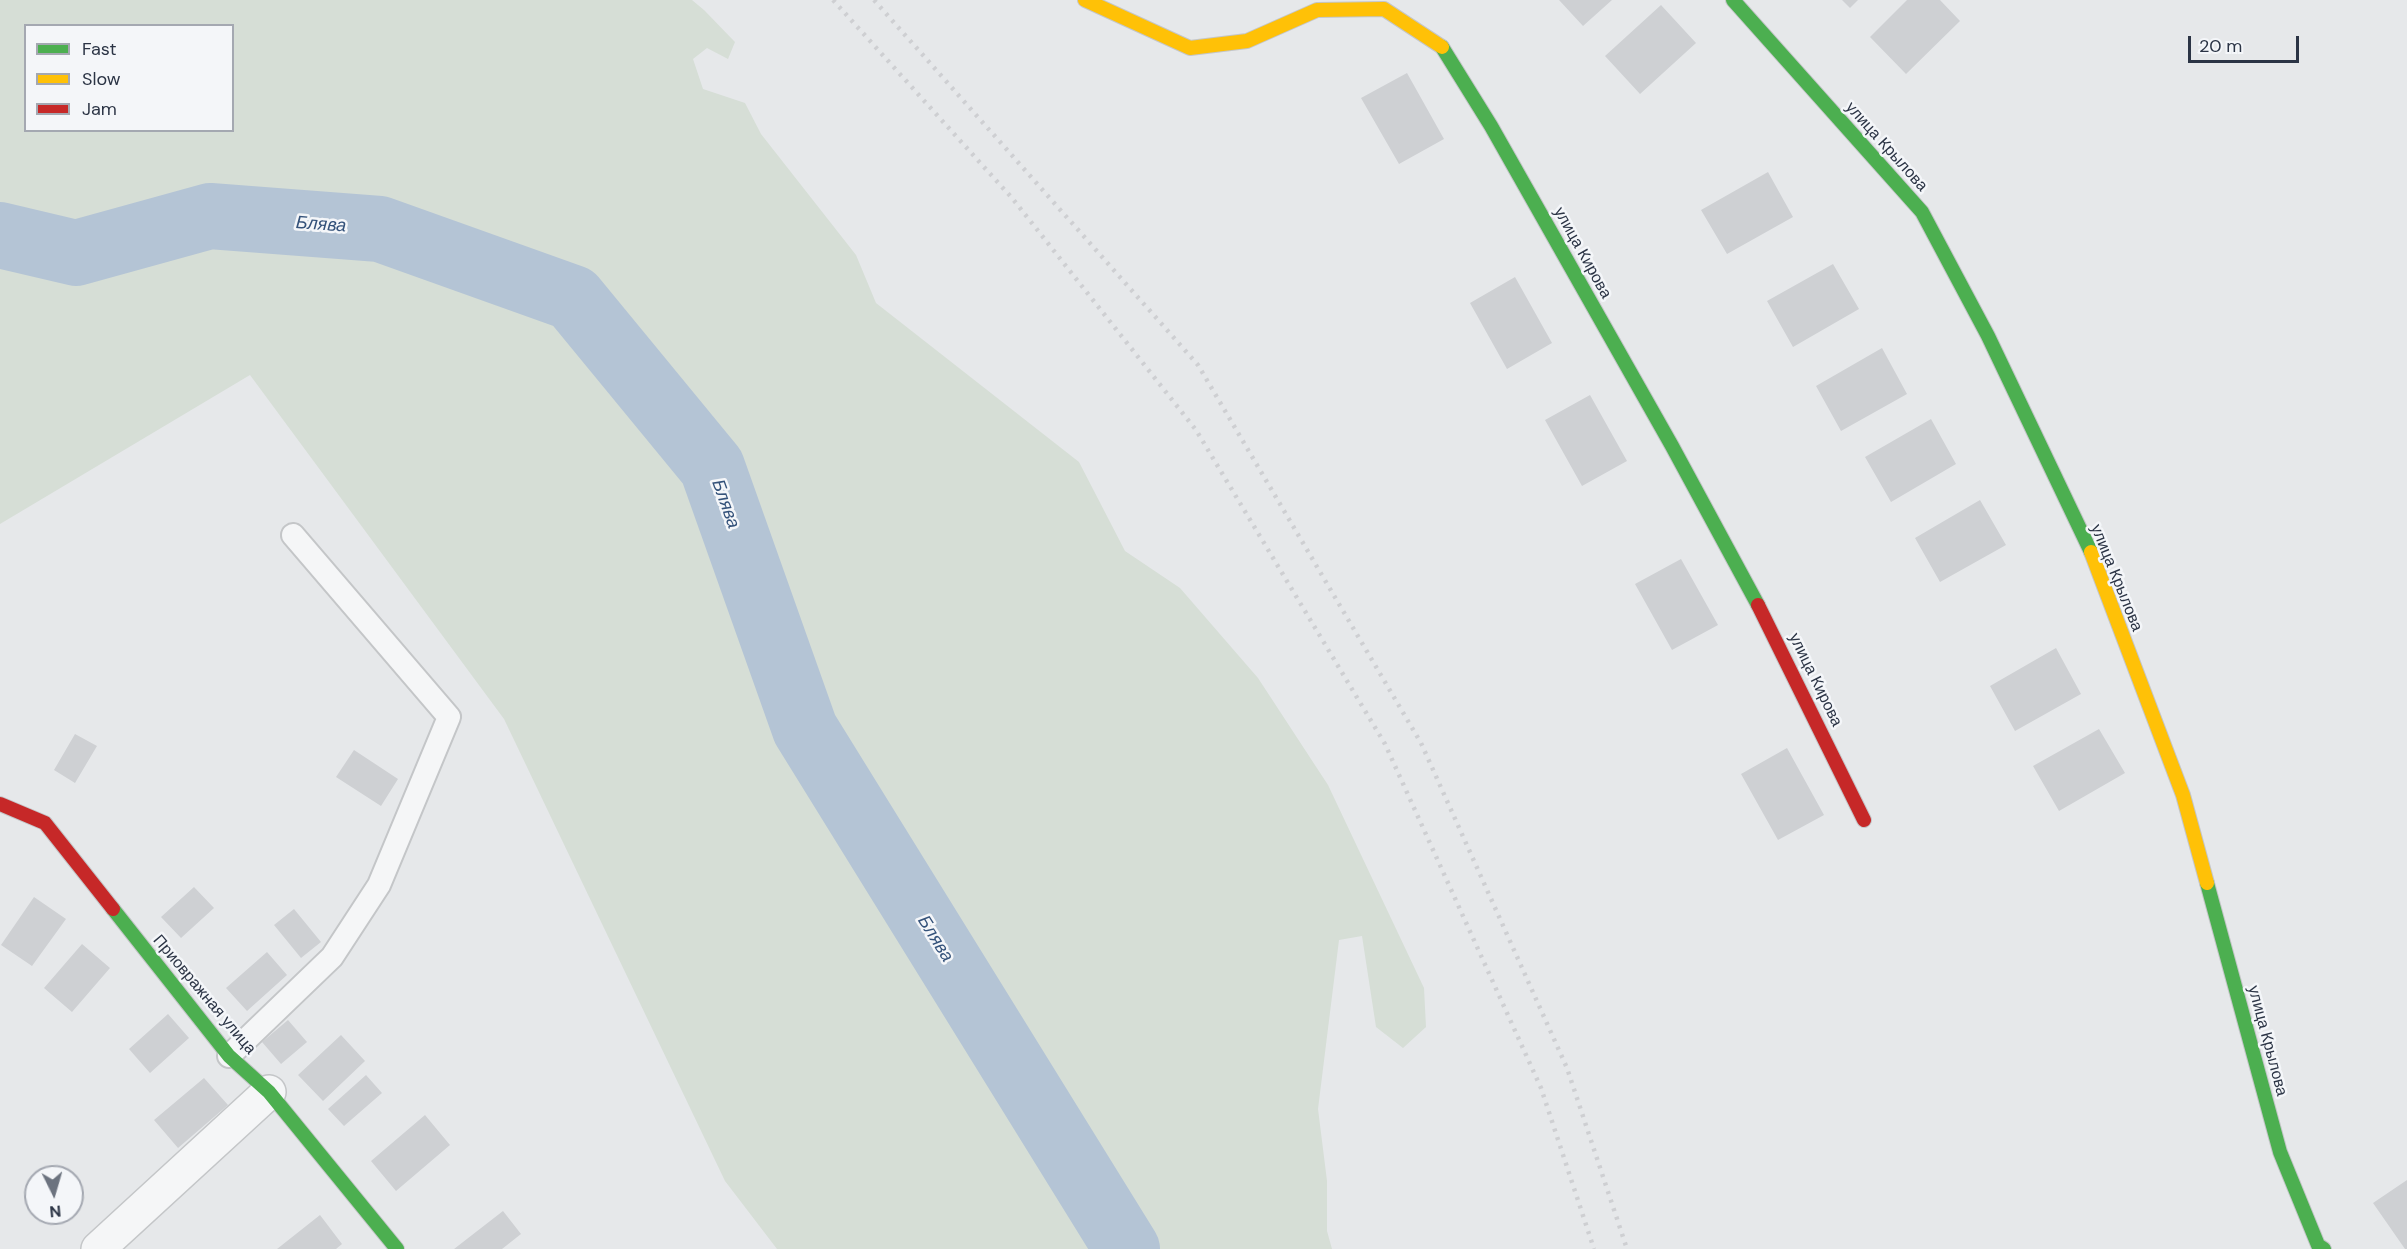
<!DOCTYPE html>
<meta charset="utf-8">
<style>
body{margin:0}
#map{position:relative;width:2407px;height:1249px;overflow:hidden;background:#e6e8ea;font-family:"DM Sans",sans-serif}
canvas{display:block}
.legend{position:absolute;left:24px;top:24px;width:210px;height:108px;box-sizing:border-box;background:#f4f6f9;border:2px solid #a4a8b1;margin:0;padding:8px 10px;list-style:none;font-size:18px;color:#2b3445}
.legend li{display:flex;align-items:center;gap:12px;height:30px}
.legend b{width:30px;border:2px solid #a4a8b1}
.north{position:absolute;left:24px;top:1165px;width:60px;height:60px;box-sizing:border-box;background:#f4f6f9;border:2px solid #a4a8b1;border-radius:50%;rotate:175deg;font-size:16px;font-weight:700;line-height:24px;text-align:center;color:#2b3445}
.north::after{content:'';display:block;margin:auto;width:21px;height:27px;background:#6c737f;clip-path:polygon(50% 0,100% 100%,50% 72%,0 100%)}
.scale{position:absolute;left:2188px;top:36px;width:111px;height:27px;box-sizing:border-box;border:3px solid #2b3445;border-top:0;padding-left:8px;font-size:18px;line-height:21px;white-space:nowrap;color:#2b3445;-webkit-text-stroke:4px #f4f6f9;paint-order:stroke}
</style>
<div id="map">
<canvas width="2407" height="1249"></canvas>
<ul class="legend">
<li><b style="height:8px;background:#4caf50"></b>Fast</li>
<li><b style="height:8px;background:#ffc107"></b>Slow</li>
<li><b style="height:8px;background:#c62828"></b>Jam</li>
</ul>
<div class="north">N</div>
<div class="scale">20 m</div>
</div>
<script>
const ctx = document.querySelector('canvas').getContext('2d');
ctx.lineJoin = 'round';
function fillPath(path, color) { ctx.fillStyle = color; ctx.fill(path, 'evenodd'); }
const toPath = rows => new Path2D(rows.map(r => 'M' + r).join(''));
function stroke(path, color, width, dash) { ctx.strokeStyle = color; ctx.lineWidth = width; ctx.lineCap = dash ? 'butt' : 'round'; ctx.setLineDash(dash || []); ctx.stroke(path); }
function write(font, color, halo, rows, align = 'center') {
  ctx.font = font + ' "DM Sans",sans-serif'; ctx.lineWidth = 5; ctx.setLineDash([]); ctx.textBaseline = 'middle'; ctx.strokeStyle = halo; ctx.fillStyle = color; for (const [text, x, y, turn = 0] of rows) {
    ctx.save(); ctx.translate(x, y); ctx.rotate((+turn || 0) * Math.PI / 180); ctx.textAlign = isNaN(turn) ? turn : align; if (halo) ctx.strokeText(text, 0, 0); ctx.fillText(text, 0, 0); ctx.restore();
  }
}
fillPath(toPath([
 [0,0,692,0,704,10,735,42,728,59,707,48,693,59,703,89,745,103,761,134,856,255,876,303,1079,462,1125,551,1180,588,1258,678,1328,785,1424,988,1426,1027,1403,1048,1376,1027,1362,936,1339,940,1318,1109,1327,1181,1327,1231,1332,1249,777,1249,725,1181,504,719,250,375,0,524],
 [26,26,232,26,232,130,26,130]
]), '#d6ded6');
stroke(toPath([
 [0,235,76,253,210,216,380,229,573,298,712,467,805,729,1127,1249]
]), '#b4c4d5', 66);
fillPath(toPath([
 [1559,0,1612,0,1583,26],
 [1842,0,1858,0,1850,8],
 [1907,0,1940,0,1960,21,1906,74,1870,37],
 [1661,5,1696,43,1640,94,1605,56],
 [1407,73,1444,139,1399,164,1361,98],
 [1768,172,1793,217,1727,254,1701,210],
 [1833,264,1859,309,1793,347,1767,301],
 [1515,277,1552,343,1507,369,1470,303],
 [1882,348,1907,394,1841,431,1816,386],
 [1590,395,1627,461,1582,486,1545,420],
 [1931,419,1956,464,1891,502,1865,457],
 [1980,500,2006,545,1940,582,1915,538],
 [1681,559,1718,625,1672,650,1635,584],
 [2056,648,2081,694,2015,731,1990,686],
 [2099,729,2125,773,2059,811,2033,766],
 [75,734,97,746,75,783,54,770],
 [1787,748,1824,815,1778,840,1741,774],
 [354,750,398,779,381,806,336,777],
 [194,887,214,908,181,938,161,917],
 [34,897,66,919,32,966,1,945],
 [294,909,321,942,301,958,274,925],
 [82,944,110,968,72,1012,44,988],
 [267,952,287,975,247,1011,226,988],
 [168,1014,189,1038,150,1073,129,1049],
 [288,1020,307,1042,281,1064,262,1042],
 [341,1035,365,1061,323,1101,298,1075],
 [366,1075,382,1093,344,1126,328,1109],
 [204,1078,228,1105,178,1148,154,1120],
 [425,1115,450,1145,396,1191,371,1161],
 [2407,1180,2407,1249,2405,1249,2373,1203],
 [503,1211,521,1234,502,1249,454,1249],
 [320,1215,342,1244,336,1249,277,1249]
]), '#ced0d3');
const lane = toPath([
 [229,1056,332,957,379,885,449,717,293,535]
]);
const street = toPath([
 [98,1249,269,1092]
]);
const fast = toPath([
 [1733,0,1922,212,1988,336,2091,552],
 [1442,47,1491,126,1672,446,1758,605],
 [2207,883,2280,1152,2318,1245,2324,1249],
 [113,909,229,1056,269,1092,397,1249]
]);
const slow = toPath([
 [1085,0,1190,48,1247,41,1317,10,1384,9,1442,47],
 [2091,552,2183,795,2207,883]
]);
const jam = toPath([
 [1758,605,1864,820],
 [0,804,45,823,113,909]
]);
stroke(lane, '#c4c6c8', 26);
stroke(street, '#c4c6c8', 36);
stroke(fast, '#c4c6c8', 16);
stroke(slow, '#c4c6c8', 16);
stroke(jam, '#c4c6c8', 16);
stroke(lane, '#f5f6f7', 22);
stroke(street, '#f5f6f7', 33);
stroke(fast, '#4caf50', 14);
stroke(slow, '#ffc107', 14);
stroke(jam, '#c62828', 14);
stroke(toPath([
 [833,0,1012,198,1196,430,1385,744,1541,1088,1594,1249],
 [874,0,1198,365,1421,743,1567,1068,1627,1249]
]), '#cecfd2', 4.5, [3, 6]);
write('16px', '#2b3445', '#f4f6f9', [
 ["улица Крылова",1886,147,48],
 ["улица Кирова",1582,253,61],
 ["улица Крылова",2116,578,68],
 ["улица Кирова",1815,680,64],
 ["Приовражная улица",204,995,50],
 ["улица Крылова",2267,1041,75]
]);
write('italic 18px', '#34527a', '#f4f6f9', [
 ["Блява",321,225,4],
 ["Блява",725,504,70],
 ["Блява",935,939,58]
]);
</script>
